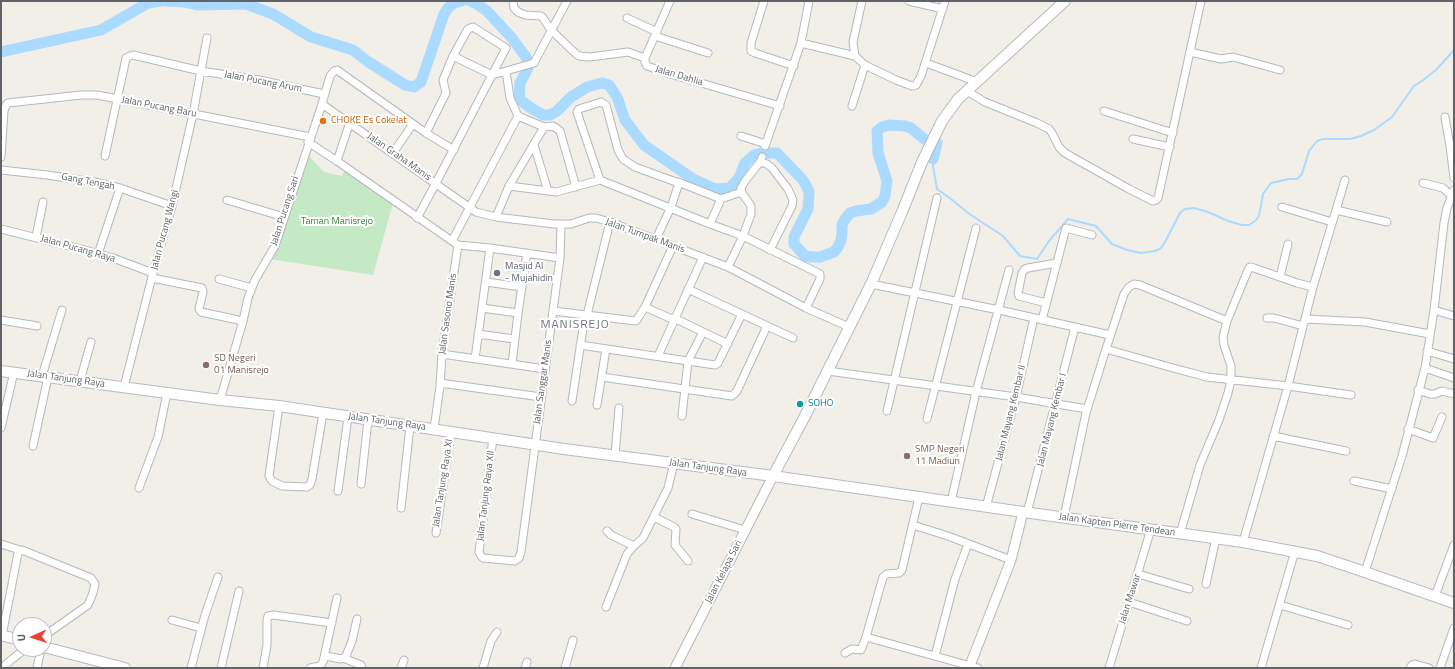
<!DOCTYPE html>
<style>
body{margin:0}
#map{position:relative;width:1455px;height:669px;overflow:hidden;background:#f1efe8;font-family:"Titillium Web",sans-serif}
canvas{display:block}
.frame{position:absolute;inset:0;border:2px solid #5f6368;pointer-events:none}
.north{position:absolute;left:12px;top:617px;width:40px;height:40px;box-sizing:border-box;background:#fff;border:1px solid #bfc1c3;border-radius:50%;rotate:267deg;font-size:11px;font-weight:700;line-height:16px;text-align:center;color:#5f6368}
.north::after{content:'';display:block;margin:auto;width:14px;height:18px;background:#ea4335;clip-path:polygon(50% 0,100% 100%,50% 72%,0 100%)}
</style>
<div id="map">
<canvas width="1455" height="669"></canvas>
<div class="frame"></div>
<div class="north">U</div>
</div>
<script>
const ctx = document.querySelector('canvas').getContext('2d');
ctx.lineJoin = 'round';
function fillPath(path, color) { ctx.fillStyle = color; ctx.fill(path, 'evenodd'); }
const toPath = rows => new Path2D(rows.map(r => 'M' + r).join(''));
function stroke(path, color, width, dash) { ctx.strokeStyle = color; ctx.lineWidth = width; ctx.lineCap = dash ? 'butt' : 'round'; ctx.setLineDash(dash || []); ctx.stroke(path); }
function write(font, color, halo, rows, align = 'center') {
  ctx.font = font + ' "Titillium Web",sans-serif'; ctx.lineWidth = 4; ctx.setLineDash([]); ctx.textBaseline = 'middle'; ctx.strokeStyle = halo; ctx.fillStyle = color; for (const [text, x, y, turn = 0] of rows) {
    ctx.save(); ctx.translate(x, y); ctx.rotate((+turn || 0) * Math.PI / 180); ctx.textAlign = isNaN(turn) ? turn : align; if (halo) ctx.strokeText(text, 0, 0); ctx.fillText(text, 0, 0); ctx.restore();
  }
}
fillPath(toPath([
 [306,153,324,172,342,176,346,168,393,203,373,275,270,259]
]), '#c5e8c5');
stroke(toPath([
 [933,159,933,166,937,189,951,199,968,213,1003,236,1020,256,1037,259,1049,241,1068,219,1096,226,1112,244,1127,250,1141,253,1155,251,1161,248,1165,242,1180,213,1185,209,1194,208,1208,212,1228,221,1242,225,1249,225,1255,221,1259,216,1263,194,1271,183,1289,179,1297,179,1302,174,1309,151,1317,141,1323,139,1350,139,1361,136,1374,130,1392,117,1414,86,1422,81,1437,69,1454,50]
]), '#aadaff', 2);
stroke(toPath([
 [165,1,184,2,197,5,246,4,273,14,311,37,353,50,367,61,405,85,414,87,421,82,444,14,448,8,454,3,462,1],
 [470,1,477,4,487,11,511,37,526,57,528,68,520,83,519,99,531,108,543,115,550,115,557,111,571,97,587,87,602,83,609,85,617,97,625,120,644,145,693,179,715,189,730,188,739,178,745,163,754,155,762,153,777,153,802,179,806,185,809,192,808,209,794,237,794,244,805,256,812,257,820,257,834,252,838,247,841,240,842,233,842,225,845,219,850,213,856,211,871,209,882,202,885,196,887,181,878,153,877,131,882,127,889,125,905,126,911,128,929,143,937,143,933,159],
 [1,52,101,30,148,3,160,1]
]), '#aadaff', 11);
const minor = toPath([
 [513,1,514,8,518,12,525,15,541,16,543,18,551,30,575,53,579,56,590,57,628,52,645,58],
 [670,1,645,58,645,62,647,66,677,76,780,106],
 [764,1,751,43,751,51,755,53,794,66],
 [862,1,853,42,855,56,865,65,896,80,912,86,916,85,921,76,945,1],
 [909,1,943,9],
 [627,18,657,32],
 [655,36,708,53],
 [801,43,855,56],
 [1190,52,1221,59,1233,57,1280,70],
 [926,63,972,80],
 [506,71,510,98,518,116,544,127,553,126,560,131,576,187],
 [967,91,985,102,1037,123,1049,129,1052,133,1059,147,1065,153,1129,189,1153,201,1156,200,1158,198,1160,189,1201,1],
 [322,104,476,212,496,217,554,224,571,224,589,218,596,218,610,222,728,267,806,308,849,327],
 [852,106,865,65],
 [1104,111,1173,133],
 [1445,117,1450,146,1454,178],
 [350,122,337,161,452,241,458,245,490,248,560,258],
 [426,133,446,93,443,80,453,56,468,29,473,27,506,48,492,75,453,56],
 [741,136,766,144],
 [1133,139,1170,147],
 [308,142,337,161],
 [534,145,548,191],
 [765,146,801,43,809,1],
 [393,153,413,124],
 [105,156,125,63,126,58,130,56,133,55,201,71,259,80,324,94],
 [1,157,4,111,6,105,8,103,81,95,97,95,118,99,310,137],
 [760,162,767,164,772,168,788,189,793,200,792,206,770,250],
 [1,170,47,175,94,182,120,188,172,206],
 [600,180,577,112,579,109,601,102,606,105,618,150,623,159,635,167,679,183,671,207,656,239],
 [678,182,721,199,741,192],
 [1423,183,1443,188,1454,198],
 [509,186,556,192,600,180,710,224,743,236,820,274,820,279,806,308],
 [227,200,284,217],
 [1282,207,1332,222],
 [1336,210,1387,222],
 [496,217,509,186,544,127],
 [417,218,436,183,492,75,534,63,567,1],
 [710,224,721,199],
 [1,229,85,250,113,258,153,273],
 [36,237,43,202],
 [452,241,518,116],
 [98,254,120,188],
 [728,267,743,236,751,214,751,206,742,193,741,188,745,181,760,162,762,157],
 [1280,277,1288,244],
 [152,278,202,288,203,292,199,309,201,312,243,321],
 [219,279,252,288],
 [486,282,522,287],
 [871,284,999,310,1110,335],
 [688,289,793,338],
 [1046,303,1019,296,1018,293,1022,273,1025,269,1028,268,1057,263],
 [645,307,674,320],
 [482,308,518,313],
 [1434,310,1454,316],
 [553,311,636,321,645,307,673,246],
 [587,315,610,222],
 [674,318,728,344],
 [1267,318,1274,318,1303,326],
 [1306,319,1365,322,1430,334],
 [1,320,37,326],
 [1042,320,1066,228,1092,235],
 [1227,321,1140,285,1134,284,1129,287,1124,294,1106,349,1173,368,1207,377,1288,386,1351,395],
 [478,334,514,339],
 [580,345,715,365,718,363,742,314],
 [1427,351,1454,359],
 [442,354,545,369],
 [658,356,703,257],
 [475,359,490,248],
 [512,364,518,313,527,253],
 [1425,368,1454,378],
 [828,371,1016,397,1087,409],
 [42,376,62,310],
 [602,377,732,396,737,391,767,326],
 [80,381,91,342],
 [440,383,541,397],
 [124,387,153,273,172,206,193,114,207,38],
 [1418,390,1430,394,1435,394,1442,391,1454,394],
 [220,400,243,321,248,298,255,280,275,246,322,104,330,76,334,71,337,70,426,133,454,150],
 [572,401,585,315],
 [597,405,606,349],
 [279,406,269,476,272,481,282,486,307,487,310,485,312,479,323,413],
 [887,411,937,198],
 [682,416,688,361,703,332],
 [927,419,976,228],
 [1,428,14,372],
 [434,429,440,386,442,354,458,245],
 [1408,429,1433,438,1442,417],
 [1273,436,1346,451],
 [493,438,479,552,481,556,483,558,515,561,519,558,521,552,560,258,561,224],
 [33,446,48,377],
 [615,455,619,408],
 [1354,481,1392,489],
 [361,484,368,420],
 [139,488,158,437,167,393],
 [338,491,348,417],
 [919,497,902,570,899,573,887,574,883,577,866,637,978,668],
 [951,502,976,392,1009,270],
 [986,507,1016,397,1034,318],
 [401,508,410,426],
 [1027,513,1075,327],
 [692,514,745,530],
 [654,517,674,527,676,529,675,545,688,561],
 [1064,517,1086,413,1106,349],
 [913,525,948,536,1011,560],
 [607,531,611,535,634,546],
 [436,533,451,432],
 [1180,534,1200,465,1219,420,1228,393,1231,380,1231,366,1224,345,1223,337,1227,321,1248,270,1250,267,1254,268,1297,283,1313,287],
 [1243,542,1288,386,1313,287,1345,180],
 [1,544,20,550],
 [1365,572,1402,456,1425,368,1434,310,1444,223,1447,208,1454,190],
 [1138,574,1189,589],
 [1206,584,1216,538],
 [1435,596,1454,545],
 [1129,602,1187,621],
 [1280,605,1348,625],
 [606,607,627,554,634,546,643,538,668,488,674,463],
 [172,620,201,628],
 [2,636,18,553,22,550,91,578,95,584,93,593,88,605,44,636],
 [845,653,852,649,861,650,866,637],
 [325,656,341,659,346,656,352,641,357,619],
 [935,656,955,579,968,544],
 [343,658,361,665,362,668],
 [4,668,6,664,25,649],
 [37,668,41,649],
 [191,668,205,615,218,577],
 [221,668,239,591],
 [263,668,267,645,267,620,268,616,273,615,332,623],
 [310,668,320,666,323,662,337,598],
 [401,668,404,660],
 [483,668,491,641,497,632],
 [525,668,527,662],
 [565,668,573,640],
 [1109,668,1151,529],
 [1261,668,1295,551],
 [1410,668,1412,665,1415,664,1429,668],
 [1440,668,1454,628]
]);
const tertiary = toPath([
 [675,668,773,476],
 [969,668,1011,560,1023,512]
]);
const secondary = toPath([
 [1,371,220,400,279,406,564,449,773,476,1023,512,1243,542,1317,556,1365,572,1454,603],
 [773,476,804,418,871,284,902,212,922,162,942,121,958,99,1065,1],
 [1,635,20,640],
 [44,647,125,668]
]);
stroke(minor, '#b5b8bc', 9);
stroke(tertiary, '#b5b8bc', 11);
stroke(secondary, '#b6babf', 12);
stroke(minor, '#fff', 7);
stroke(tertiary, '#fff', 9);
stroke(secondary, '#fff', 10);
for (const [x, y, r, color] of [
 [323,121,4,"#e8710a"],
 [497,273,4,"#6b7280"],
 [206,365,4,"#8d6e63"],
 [800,404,4,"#0f9aa8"],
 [907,456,4,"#8d6e63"]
]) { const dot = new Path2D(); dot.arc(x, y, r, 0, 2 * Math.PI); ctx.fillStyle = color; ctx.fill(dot); stroke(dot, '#fff', 1.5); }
write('10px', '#5f6368', '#fff', [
 ["Jalan Dahlia",679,76,17],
 ["Jalan Pucang Arum",263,82,11],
 ["Jalan Pucang Baru",159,107,11],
 ["Jalan Graha Manis",399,157,35],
 ["Gang Tengah",88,182,11],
 ["Jalan Pucang Sari",285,211,-72],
 ["Jalan Pucang Wangi",165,230,-75],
 ["Jalan Tumpak Manis",645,236,20],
 ["Jalan Pucang Raya",78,249,16],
 ["Jalan Sasono Manis",448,314,-82],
 ["Jalan Tanjung Raya",66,379,8],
 ["Jalan Sanggar Manis",543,382,-82],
 ["Jalan Mayang Kembar II",1011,413,-76],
 ["Jalan Mayang Kembar I",1052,420,-76],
 ["Jalan Tanjung Raya",387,422,8],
 ["Jalan Tanjung Raya",708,468,8],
 ["Jalan Tanjung Raya XI",443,483,-81],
 ["Jalan Tanjung Raya XII",486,496,-83],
 ["Jalan Kapten Pierre Tendean",1117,525,8],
 ["Jalan Kelapa Sari",724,572,-63],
 ["Jalan Mawar",1130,599,-72]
]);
write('10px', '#c56008', '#fff', [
 ["CHOKE Es Cokelat",331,121]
], 'left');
write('10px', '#348238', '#fff', [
 ["Taman Manisrejo",337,222]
]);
write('10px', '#5b616d', '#fff', [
 ["Masjid Al",505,267],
 ["- Mujahidin",505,279]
], 'left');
write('10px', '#785e54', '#fff', [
 ["SD Negeri",214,359],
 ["01 Manisrejo",214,371],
 ["SMP Negeri",915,450],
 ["11 Madiun",915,462]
], 'left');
write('10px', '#0d838f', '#fff', [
 ["SOHO",808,404]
], 'left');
ctx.letterSpacing = '1px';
write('12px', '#70757a', '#fff', [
 ["MANISREJO",575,325]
]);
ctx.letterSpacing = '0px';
</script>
